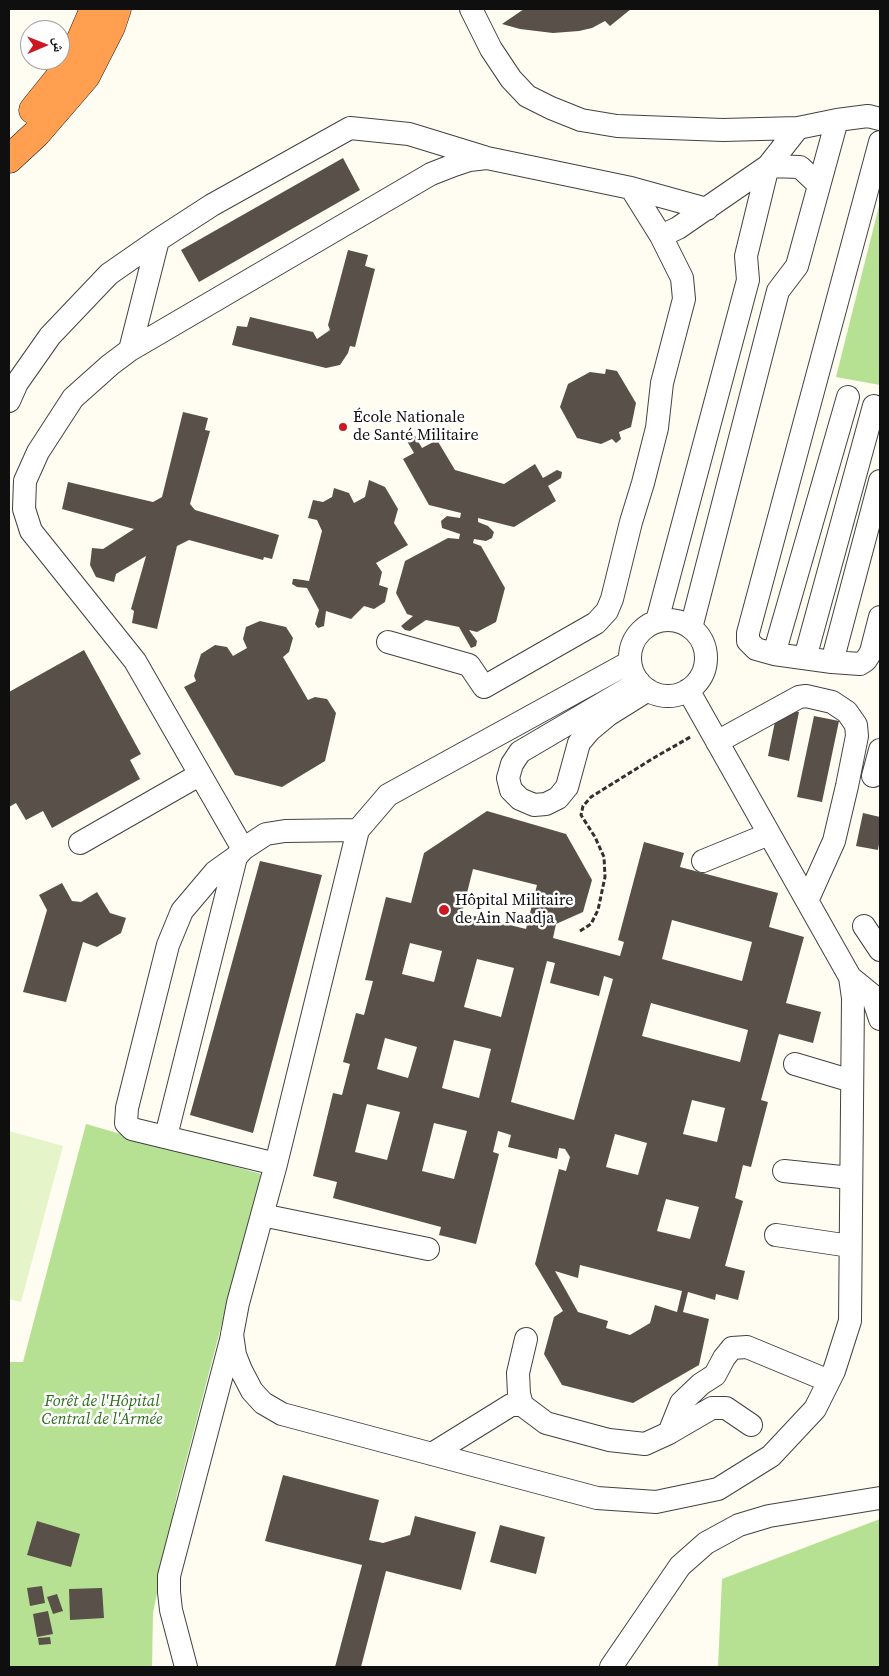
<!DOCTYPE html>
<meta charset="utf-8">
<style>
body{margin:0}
#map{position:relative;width:889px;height:1676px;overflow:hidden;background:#fffcf1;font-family:"Source Serif 4","Noto Naskh Arabic",serif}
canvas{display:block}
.frame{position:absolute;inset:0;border:10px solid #0f0f0f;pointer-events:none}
.north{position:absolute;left:20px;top:20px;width:50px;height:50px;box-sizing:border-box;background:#fff;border:1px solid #9f9f9f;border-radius:50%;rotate:89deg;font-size:14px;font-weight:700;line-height:20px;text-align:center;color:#0f0f0f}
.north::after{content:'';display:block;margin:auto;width:18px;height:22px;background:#ce1821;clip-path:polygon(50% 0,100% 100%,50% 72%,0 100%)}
</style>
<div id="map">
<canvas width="889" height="1676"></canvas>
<div class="frame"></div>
<div class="north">ش</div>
</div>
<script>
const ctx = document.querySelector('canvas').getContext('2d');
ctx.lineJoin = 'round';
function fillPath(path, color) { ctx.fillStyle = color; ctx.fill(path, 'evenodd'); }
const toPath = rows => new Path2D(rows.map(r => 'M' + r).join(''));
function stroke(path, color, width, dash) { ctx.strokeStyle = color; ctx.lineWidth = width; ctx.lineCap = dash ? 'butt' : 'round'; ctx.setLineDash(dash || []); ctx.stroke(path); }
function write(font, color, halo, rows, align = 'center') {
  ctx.font = font + ' "Source Serif 4",serif'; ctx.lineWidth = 5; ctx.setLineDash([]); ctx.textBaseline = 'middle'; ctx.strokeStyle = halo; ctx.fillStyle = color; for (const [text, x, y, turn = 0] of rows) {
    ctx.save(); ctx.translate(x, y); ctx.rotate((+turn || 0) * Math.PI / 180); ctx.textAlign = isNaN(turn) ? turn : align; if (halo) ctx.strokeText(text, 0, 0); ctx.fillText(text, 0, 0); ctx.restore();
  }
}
fillPath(toPath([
 [880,202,880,385,836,377],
 [86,1124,261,1174,177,1495,153,1613,152,1667,9,1667,9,1362,23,1362],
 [880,1519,880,1667,718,1667,722,1579]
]), '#b6e193');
fillPath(toPath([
 [9,1131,63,1146,21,1302,9,1299]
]), '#e5f4c9');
fillPath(toPath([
 [524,9,631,9,610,26,605,21,592,28,579,31,553,33,520,29,502,24],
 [343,158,360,190,199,282,181,250],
 [348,250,368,255,365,266,375,269,355,347,350,346,348,353,340,365,326,368,232,345,237,326,247,327,250,317,313,332,317,339,330,330,328,325],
 [606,369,617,371,636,403,631,427,619,432,621,439,616,443,612,439,601,444,577,438,560,407,568,384,590,372,605,374],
 [183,412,208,418,205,430,210,431,190,504,195,510,279,535,272,559,264,557,263,560,189,540,177,546,157,629,132,623,134,611,131,609,146,556,116,574,114,582,96,577,90,565,92,548,103,549,134,529,62,509,68,482,153,502,162,497],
 [409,435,415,436,422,448,437,440,455,470,504,484,535,464,543,478,557,470,562,472,561,478,548,486,556,501,514,527,478,518,478,522,488,526,494,532,492,538,486,541,474,539,473,543,481,546,505,588,496,622,477,632,469,630,477,641,476,646,471,648,459,627,426,620,410,631,405,630,401,626,413,616,407,614,396,593,405,561,448,538,459,539,460,534,442,528,441,521,447,516,460,518,461,513,429,505,403,459,414,453,407,441],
 [369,480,385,487,398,509,394,523,408,545,376,563,382,572,379,585,388,588,385,602,374,609,364,606,351,619,326,611,324,626,318,628,315,624,319,610,307,588,297,587,292,584,293,579,296,579,309,581,322,531,317,520,308,518,313,500,323,502,332,497,334,488,349,493,354,503,365,497],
 [260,621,286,627,293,638,289,652,283,657,308,700,315,697,327,699,336,713,325,761,282,787,235,775,184,687,196,681,194,676,201,654,215,645,227,647,233,656,247,648,243,639,246,627],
 [84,650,141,754,130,760,140,779,52,828,43,811,26,820,16,803,9,807,9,692],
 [778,707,799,712,789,761,768,756],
 [814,716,839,721,822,802,797,797],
 [487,811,566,834,592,880,583,912,556,924,553,938,620,956,624,942,618,940,644,842,684,853,680,867,778,893,769,927,804,937,786,1003,821,1012,813,1043,779,1034,761,1100,768,1102,751,1167,743,1165,735,1198,743,1201,725,1266,745,1271,738,1300,716,1294,715,1300,688,1292,683,1312,709,1319,699,1365,633,1403,562,1385,544,1354,554,1317,563,1311,535,1264,559,1169,566,1171,570,1157,565,1149,559,1148,557,1159,508,1147,511,1135,498,1131,493,1152,499,1154,476,1244,439,1235,441,1227,333,1198,337,1182,313,1176,333,1093,342,1095,350,1064,343,1062,356,1013,364,1015,373,981,365,980,386,897,411,903,424,853],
 [473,869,537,885,526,929,462,913],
 [672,920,752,942,742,981,662,959],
 [410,943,442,951,434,982,402,974],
 [477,959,514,968,501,1017,464,1007],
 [547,961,555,963,550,983,599,996,604,976,613,979,574,1120,511,1102],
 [651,1003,748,1030,740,1062,642,1036],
 [385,1038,417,1047,408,1078,377,1069],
 [454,1040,491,1049,479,1098,442,1088],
 [692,1100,725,1108,717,1142,683,1134],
 [367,1104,400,1112,387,1160,355,1152],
 [434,1123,467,1131,454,1179,422,1171],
 [615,1134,647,1143,638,1175,606,1167],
 [666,1199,699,1207,690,1239,657,1231],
 [580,1265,682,1291,677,1312,655,1305,650,1323,630,1335,606,1328,608,1321,578,1312,555,1271,578,1278],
 [863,813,880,817,880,838,878,850,856,846],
 [260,861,322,875,253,1133,190,1115],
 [62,883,72,901,81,902,97,892,110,913,126,918,121,933,97,947,83,942,66,1002,23,992,47,910,39,895],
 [283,1475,379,1500,369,1540,383,1543,410,1535,415,1516,476,1532,461,1590,386,1571,361,1667,335,1667,362,1565,265,1541],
 [37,1521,80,1534,71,1567,27,1555],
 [500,1525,545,1537,536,1574,490,1562],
 [42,1586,45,1603,30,1606,27,1588],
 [102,1588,104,1618,70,1620,69,1589],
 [57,1594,63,1611,53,1614,47,1597],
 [48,1611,53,1634,37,1637,33,1614],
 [50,1637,51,1644,39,1645,38,1638]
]), '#59504a');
const minor = toPath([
 [471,9,491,49,511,79,527,96,551,108,581,120,617,126,723,130,798,128,837,120,868,116,880,119],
 [880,142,748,633,748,641,756,649,774,654,832,662,860,664,866,660,871,652,880,617],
 [661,236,678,228,768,166,798,128],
 [130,350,158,240,212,205,350,128,409,134,484,157],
 [9,401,17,383,50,336,109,274,158,240],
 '630 658a38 38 0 1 1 76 0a38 38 0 1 1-76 0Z',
 [657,621,748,280,746,256,768,166,800,167,819,185],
 [691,628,778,291,797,266,837,120],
 [388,642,469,665,484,687,596,623,607,611,612,599,631,522,643,483,657,428,662,383,684,299,682,278,661,236,631,188],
 [774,654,848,397],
 [805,658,874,406],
 [832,662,880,481],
 [639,682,520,752,512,764,508,778,511,790,520,799,534,805,546,804,558,798,567,787,579,743,590,730,608,715,648,690],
 [717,742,799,697,806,696,832,702,847,712,856,725,857,736,847,786,834,841,807,901],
 [873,776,880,750],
 [80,843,199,775],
 [243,849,135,661,31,531,24,509,25,481,38,452,73,398,110,365,130,350,431,174,454,165,469,160,487,158,631,188,707,209],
 [703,861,769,834],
 [864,926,880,950],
 [850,977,872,995,880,1019],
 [795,1064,852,1081],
 [166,1136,236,857],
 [276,1164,132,1129,126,1123,127,1108,168,945,182,911,215,872,236,857,243,849,266,834,285,831,358,830],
 [784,1171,851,1178],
 [262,1215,428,1249],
 [776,1235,850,1246],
 [232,1334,235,1355,241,1370,252,1391,263,1403,282,1414,597,1498,656,1502,718,1489,771,1456,815,1409,834,1371,850,1321,853,998,850,977,688,690],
 [522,1405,519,1394,518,1373,526,1339],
 [669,1433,681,1403,701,1384,715,1375,724,1358,732,1348,747,1347,829,1381],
 [432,1454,511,1405,522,1405,546,1423,609,1440,645,1444,669,1433,712,1408,726,1408,751,1425],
 [186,1667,171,1610,169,1592,169,1576,231,1340,238,1303,276,1164,358,830,388,795,630,662],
 [611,1667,680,1566,706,1543,739,1525,769,1516,880,1498]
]);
const highway = toPath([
 [33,110,58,79,70,60,81,39,94,9],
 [9,159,36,134,86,76,111,27,117,9]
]);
stroke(minor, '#424242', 24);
stroke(highway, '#202020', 29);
stroke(toPath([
 [580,931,591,924,598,910,605,877,604,857,595,837,581,815,583,806,591,797,652,759,692,736]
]), '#313131', 3, [5, 2.5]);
stroke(minor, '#fff', 22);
stroke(highway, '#ff9f4f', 28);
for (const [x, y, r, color] of [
 [343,427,5,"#ce1821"],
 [444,910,6,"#ce1821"]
]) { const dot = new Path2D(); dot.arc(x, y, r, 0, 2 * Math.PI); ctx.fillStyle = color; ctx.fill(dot); stroke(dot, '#fff', 2); }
write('16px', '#0f0f0f', '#fff', [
 ["École Nationale",353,418],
 ["de Santé Militaire",353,436],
 ["Hôpital Militaire",455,901],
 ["de Ain Naadja",455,919]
], 'left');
write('italic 16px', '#2a6e18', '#fff', [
 ["Forêt de l'Hôpital",102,1402],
 ["Central de l'Armée",102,1420]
]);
</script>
